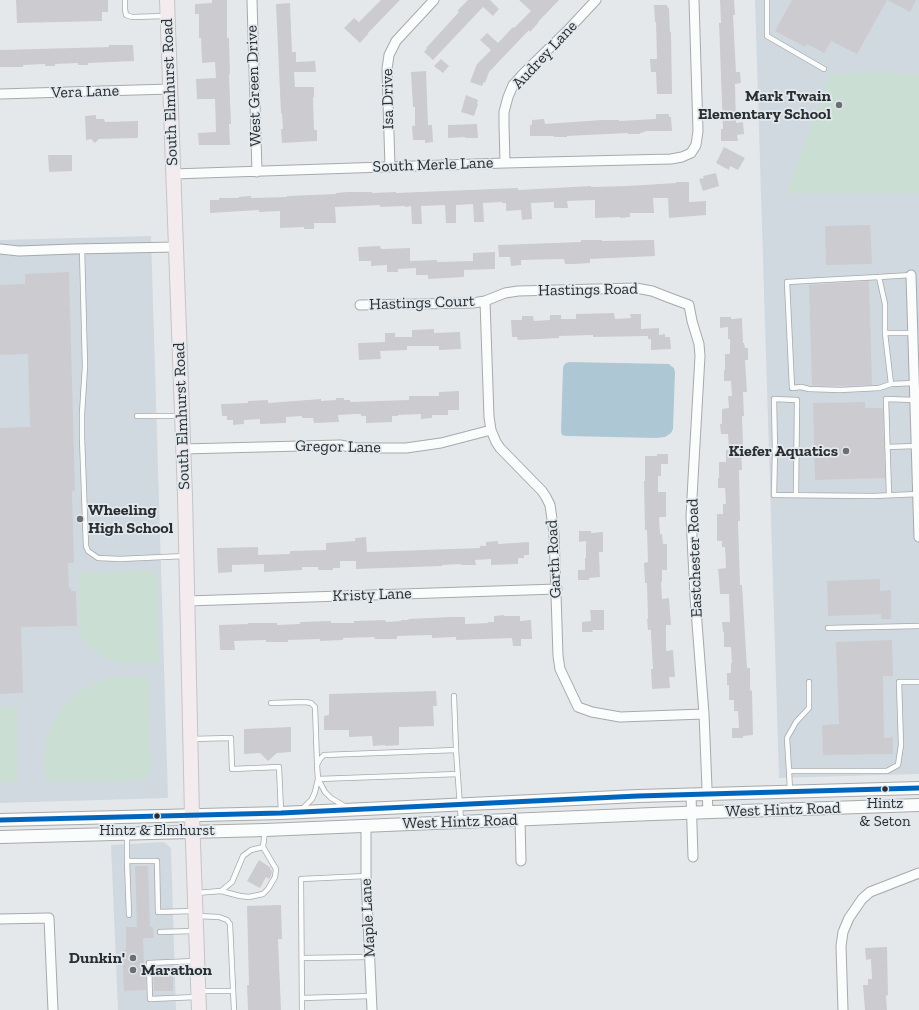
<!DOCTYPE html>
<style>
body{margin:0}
canvas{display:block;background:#e5e8eb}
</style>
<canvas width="919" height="1010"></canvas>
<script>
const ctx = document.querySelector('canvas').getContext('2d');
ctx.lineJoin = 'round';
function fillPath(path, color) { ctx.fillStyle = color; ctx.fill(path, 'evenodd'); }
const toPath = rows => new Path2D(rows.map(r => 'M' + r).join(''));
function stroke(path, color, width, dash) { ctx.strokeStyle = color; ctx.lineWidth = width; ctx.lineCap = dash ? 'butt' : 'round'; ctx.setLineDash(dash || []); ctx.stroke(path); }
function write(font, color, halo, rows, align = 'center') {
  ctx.font = font + ' "Zilla Slab",serif'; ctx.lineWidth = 3.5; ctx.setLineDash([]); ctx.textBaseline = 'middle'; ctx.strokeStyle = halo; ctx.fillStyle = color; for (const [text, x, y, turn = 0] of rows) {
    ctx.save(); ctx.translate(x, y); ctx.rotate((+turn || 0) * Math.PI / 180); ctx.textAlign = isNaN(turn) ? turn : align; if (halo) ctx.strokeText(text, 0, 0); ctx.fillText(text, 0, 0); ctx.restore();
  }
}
fillPath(toPath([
 [755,0,919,0,919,774,779,778],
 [151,236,168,798,0,803,0,240],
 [164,842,171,848,176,1010,118,1010,111,845]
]), '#d1d9e0');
fillPath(toPath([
 [879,71,919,75,919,193,787,193,829,75],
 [152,571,157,575,159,663,129,664,107,659,85,643,79,632,79,573],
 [126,676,148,678,151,768,149,774,146,778,140,781,48,782,44,770,44,755,46,737,53,722,65,704,80,691,95,683,112,678],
 [0,707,17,707,17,782,0,782]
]), '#cbded3');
fillPath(toPath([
 [569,362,669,364,671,366,674,368,675,372,673,429,671,433,665,437,656,438,566,436,562,435,561,431,563,368,564,365,566,363]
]), '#adc8d4');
fillPath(toPath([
 [16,0,108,0,108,12,102,12,102,21,17,23],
 [212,0,227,0,227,38,229,38,230,74,229,74,231,124,229,124,230,145,199,145,198,133,216,132,215,99,197,99,196,79,216,78,215,62,202,63,201,38,199,38,199,14,195,14,195,4,212,3],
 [381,0,400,0,368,33,368,34,360,43,344,28,354,18,359,22],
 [468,0,490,0,499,9,493,16,483,7,433,60,424,52,427,48,426,48,459,12,457,11],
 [519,0,559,0,538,22,539,22,530,32,529,30,489,72,485,83,484,82,482,86,470,82,477,64,491,50,480,40,487,33,498,43,513,27,514,28,531,11],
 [720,0,734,0,735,15,733,15,736,72,740,72,741,83,735,84,736,123,743,122,744,134,737,135,738,141,721,141,721,129,723,129,719,23,721,23],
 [792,0,887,0,857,54,831,41,824,53,807,44,805,47,775,31],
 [887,0,916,0,910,12],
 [290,3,292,52,296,52,296,62,315,61,316,72,294,72,295,87,314,87,314,97,313,97,314,130,317,130,317,141,282,143,281,129,283,129,282,113,281,114,276,4],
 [654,5,667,5,668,8,669,8,670,32,671,32,672,94,657,94,656,72,651,72,650,59,657,59,656,22,655,22],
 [109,45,133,45,134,61,88,63,88,65,78,65,78,63,55,64,55,66,45,66,45,64,23,65,23,67,0,67,0,50,109,47],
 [441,59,449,66,443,73,434,66],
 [426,71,428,125,432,125,433,142,425,143,425,140,413,140,412,126,415,126,415,107,413,107,411,72],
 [466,95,478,100,477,104,478,104,474,116,461,112],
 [656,114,669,114,669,117,671,117,672,131,645,131,645,132,640,133,640,134,628,134,627,133,567,136,567,137,554,137,554,136,530,136,530,125,532,125,532,120,544,119,545,124,602,120,619,120,619,121,656,119],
 [96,115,96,119,104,119,105,122,138,121,138,138,99,139,95,143,91,139,86,140,85,116],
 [477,124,478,138,465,138,465,137,448,138,448,125],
 [724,147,745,158,738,170,730,166,729,170,716,163],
 [48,155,72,155,72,171,49,172],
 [716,173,719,186,703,191,699,179,704,178,703,176],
 [676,182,689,182,689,202,706,201,706,215,669,218,668,198,653,198,654,213,630,213,630,217,620,218,620,217,595,218,595,200,567,201,568,208,554,208,554,202,531,203,532,219,522,220,521,210,506,211,506,203,502,203,502,202,483,203,484,222,474,222,473,204,456,205,456,223,446,223,445,205,421,206,422,224,412,224,411,206,405,207,405,206,380,207,380,205,335,207,336,223,314,223,314,229,304,229,304,227,280,228,280,211,259,212,259,210,210,213,210,200,219,200,219,198,239,198,238,197,251,196,251,198,287,197,287,196,336,194,336,193,348,192,372,192,372,193,396,192,396,193,518,188,518,190,591,186,591,187,627,186,676,183],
 [870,225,872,264,826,265,825,226],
 [581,240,602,240,602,241,654,240,655,256,590,259,590,263,575,264,565,264,564,259,521,260,521,265,511,266,510,257,499,257,498,245,581,242],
 [380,246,381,249,410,248,410,261,437,260,437,262,473,261,473,253,495,252,495,269,464,270,464,277,428,279,428,275,416,275,416,268,398,269,398,272,387,272,387,265,371,266,371,261,359,261,358,247],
 [69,272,75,491,72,491,74,563,68,563,69,588,71,588,71,591,76,591,77,626,21,627,23,693,0,694,0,428,30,427,28,354,0,355,0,285,25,284,25,274],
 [869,281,872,385,830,386,812,385,809,285],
 [614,313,615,319,631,318,630,314,641,314,641,329,659,328,659,335,665,334,665,337,670,337,671,349,651,350,651,339,648,339,648,336,593,337,593,335,559,336,559,338,518,340,517,337,512,337,511,320,522,320,522,316,533,316,534,321,550,320,550,315,561,315,561,319,576,319,576,314],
 [720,317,731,317,731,319,742,318,743,343,744,343,745,348,748,348,748,360,745,360,747,392,743,392,744,416,742,416,743,445,741,445,742,470,739,470,740,521,738,521,740,585,742,585,747,668,750,668,750,691,752,690,753,735,743,736,743,738,732,738,732,728,739,728,738,711,734,711,734,700,729,700,729,685,727,685,727,673,731,673,731,663,732,663,731,647,724,647,724,632,723,632,722,622,730,622,729,594,720,594,719,579,718,569,726,568,725,547,722,547,722,541,717,541,717,514,723,514,723,504,726,504,725,488,718,488,718,478,719,478,719,462,726,462,726,450,729,450,728,434,721,434,720,424,722,424,722,409,729,408,728,396,732,396,731,381,724,381,724,370,725,370,725,354,730,354,730,339,728,339,728,327,720,328],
 [434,329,434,333,460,332,461,349,439,350,439,346,407,346,407,350,380,351,381,359,359,360,358,343,385,342,385,333,395,333,395,337,412,337,412,330],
 [459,391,459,410,448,410,448,415,432,415,432,418,421,419,421,414,398,415,398,416,392,416,392,422,366,423,366,416,361,416,361,414,355,414,338,415,339,422,314,423,313,418,302,418,302,416,286,417,286,423,260,424,260,419,244,420,244,424,233,425,233,420,227,420,227,416,222,416,221,404,248,403,248,401,268,400,268,403,321,399,321,401,336,400,336,398,344,398,344,400,350,400,350,402,409,400,409,396,439,396,439,392],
 [865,402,865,408,883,408,885,478,815,480,813,403],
 [657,454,668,454,668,464,661,464,661,476,658,476,658,492,666,492,666,517,659,517,660,534,662,534,663,544,667,544,667,570,662,570,662,582,661,582,662,599,669,598,671,625,666,625,666,651,673,650,675,677,669,677,670,688,652,689,651,669,653,669,651,635,651,630,648,630,647,619,648,619,647,583,645,583,644,563,648,562,647,530,645,530,644,481,645,481,645,456,657,456],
 [579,531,591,531,591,533,603,532,603,552,599,552,600,577,589,578,589,580,578,580,578,570,585,570,585,558,586,558,586,541,579,542],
 [366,537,367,552,480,548,480,546,486,546,486,542,498,541,498,544,529,542,529,555,524,555,524,558,518,558,518,564,491,565,491,559,475,560,476,565,461,565,461,564,442,565,442,566,356,569,356,561,340,561,340,568,333,568,333,570,318,570,318,567,302,567,302,570,264,572,264,564,232,565,232,572,218,573,217,548,258,547,258,555,290,554,290,551,326,550,326,543,355,541,355,538],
 [880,579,880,591,891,590,891,619,881,619,881,614,828,616,827,581],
 [590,610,604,610,604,630,592,630,593,632,582,632,582,622,591,621],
 [504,615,504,616,520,616,520,621,531,620,532,639,521,639,521,646,513,646,512,638,456,640,456,637,432,638,432,635,397,636,397,639,375,639,374,637,343,638,343,640,320,641,320,639,288,640,288,642,266,642,266,640,234,641,235,650,220,650,219,625,248,624,248,623,277,623,277,625,300,624,300,622,331,621,331,623,354,623,354,621,385,620,386,622,401,621,401,620,409,620,408,619,450,617,465,617,465,624,488,623,488,622,494,622,494,616],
 [892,640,893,676,883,676,884,738,893,737,893,754,823,755,822,725,839,724,836,642],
 [436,691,437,706,433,706,434,726,399,727,399,745,385,746,385,745,373,746,372,736,349,737,349,730,324,730,324,716,329,715,329,694],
 [291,727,291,752,277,753,268,761,260,753,244,754,244,729],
 [259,860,271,868,270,869,272,871,271,876,269,879,266,877,260,888,247,881],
 [135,866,148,866,150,927,153,927,154,938,143,938,144,967,145,967,146,990,124,991,122,950,126,950,126,927,137,927],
 [281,905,282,939,278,939,281,1010,248,1010,247,985,249,985,247,906],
 [887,947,888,995,886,996,887,1010,865,1010,863,985,868,985,868,979,872,979,871,959,866,960,865,948],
 [173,966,173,991,154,991,153,967]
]), '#ccccd0');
const lane = toPath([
 [125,0,125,9,126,15,132,17,166,16],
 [767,0,767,36,824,69],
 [82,249,85,366,82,414,82,437,86,546,88,551,98,558,120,559,185,556],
 [879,277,911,275],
 [885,333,913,333],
 [891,384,885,333,885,304,879,277,787,282,792,388,801,387,809,389,840,390,879,388,891,384,914,383],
 [137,416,180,416],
 [887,447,916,446],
 [796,495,797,400,774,399,775,451,774,495,873,496,919,494],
 [889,495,886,399,915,400],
 [828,628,919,626],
 [454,696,456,750,461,821],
 [271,703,305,702,311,703,315,707,317,763],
 [191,739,231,738,232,769,279,767,281,812],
 [789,771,787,738,796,722,809,708,809,682],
 [790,790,789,771,887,771,898,765,901,745,899,682,919,682],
 [346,807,331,798,325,792,318,779,458,774],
 [302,809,312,799,315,792,318,779,317,765,320,759,324,755,456,750],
 [127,834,127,861,157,861,158,912,194,911],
 [127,861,129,915],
 [221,891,240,896,249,897,263,894,268,889,275,877,276,869,263,847],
 [196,893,221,891,232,882,243,856,251,850,263,847,265,831],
 [198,916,219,917,227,920,230,924,234,1010],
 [160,932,194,931],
 [302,958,370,957],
 [195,961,149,963,150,999,197,997],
 [200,991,233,991],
 [302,998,372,996],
 [302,1010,301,879,366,876]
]);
const street = toPath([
 [252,0,257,172],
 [0,94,170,89],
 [505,163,504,124,504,112,508,97,513,85,523,74,567,31,596,0],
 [390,167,387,69,389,55,396,41,434,0],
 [173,174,505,163,671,159,682,157,691,153,696,145,698,131,694,0],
 [0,249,19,251,74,249,176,247],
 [911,275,919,537],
 [485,301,489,417,491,430,496,442,500,448,542,491,546,497,550,505,554,533,558,656,560,669,578,707,592,712,620,717,704,714],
 [360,305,473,303,485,301,505,293,518,291,636,288,652,291,670,298,689,305,692,321,699,344,700,356,693,479,691,517,695,597,704,714,708,813],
 [183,449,340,445,356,448,406,448,441,443,491,430],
 [187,601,557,589],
 [691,795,693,857],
 [520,820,521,861],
 [366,826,366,876,372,1010],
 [0,919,49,918,53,1010],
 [843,1010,841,946,843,932,849,918,862,899,870,892,919,873]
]);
const secondary = toPath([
 [0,820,281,813,638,796,919,788],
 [0,837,265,830,653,814,919,805]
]);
const primary = toPath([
 [167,0,185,496,192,816,199,1010]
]);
stroke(lane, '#a7a9ab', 6);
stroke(street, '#a7a9ab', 11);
stroke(secondary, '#a7a9ab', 14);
stroke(primary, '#c3c5c6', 16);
stroke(lane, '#fbfcfc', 4.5);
stroke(street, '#fbfcfc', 9);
stroke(secondary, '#fbfcfc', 12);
stroke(primary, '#f3ebee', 14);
stroke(toPath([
 [0,820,281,813,638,796,919,788]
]), '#0065bd', 5);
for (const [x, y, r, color] of [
 [839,105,4,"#6c6f71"],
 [846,451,4,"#6c6f71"],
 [80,519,4,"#6c6f71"],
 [885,789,3.5,"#2b2e30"],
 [157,816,3.5,"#2b2e30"],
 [133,958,4,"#6c6f71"],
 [133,970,4,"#6c6f71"]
]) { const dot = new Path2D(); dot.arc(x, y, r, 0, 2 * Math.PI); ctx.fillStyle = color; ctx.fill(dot); stroke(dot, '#e2e9ee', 1.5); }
write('15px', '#2b2e30', '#e2e9ee', [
 ["Hintz",885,804],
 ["& Seton",885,822],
 ["Hintz & Elmhurst",157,831]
]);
write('16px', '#2b2e30', '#e2e9ee', [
 ["Audrey Lane",545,55,-47],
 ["West Green Drive",254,86,-92],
 ["Vera Lane",85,92,-2],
 ["South Elmhurst Road",170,92,-92],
 ["Isa Drive",388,99,-91],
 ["South Merle Lane",433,165,-2],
 ["Hastings Road",588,290,-1],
 ["Hastings Court",422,303,-2],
 ["South Elmhurst Road",182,416,-92],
 ["Gregor Lane",338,447,1],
 ["Eastchester Road",695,558,-92],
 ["Garth Road",554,559,-93],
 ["Kristy Lane",372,595,-2],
 ["West Hintz Road",783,810,-2],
 ["West Hintz Road",460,822,-2],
 ["Maple Lane",368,918,-93]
]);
write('bold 16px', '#2b2e30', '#e2e9ee', [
 ["Mark Twain",831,96],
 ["Elementary School",831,114],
 ["Kiefer Aquatics",838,451],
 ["Wheeling",88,510,"left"],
 ["High School",88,528,"left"],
 ["Dunkin'",125,958],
 ["Marathon",141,970,"left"]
], 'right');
</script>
